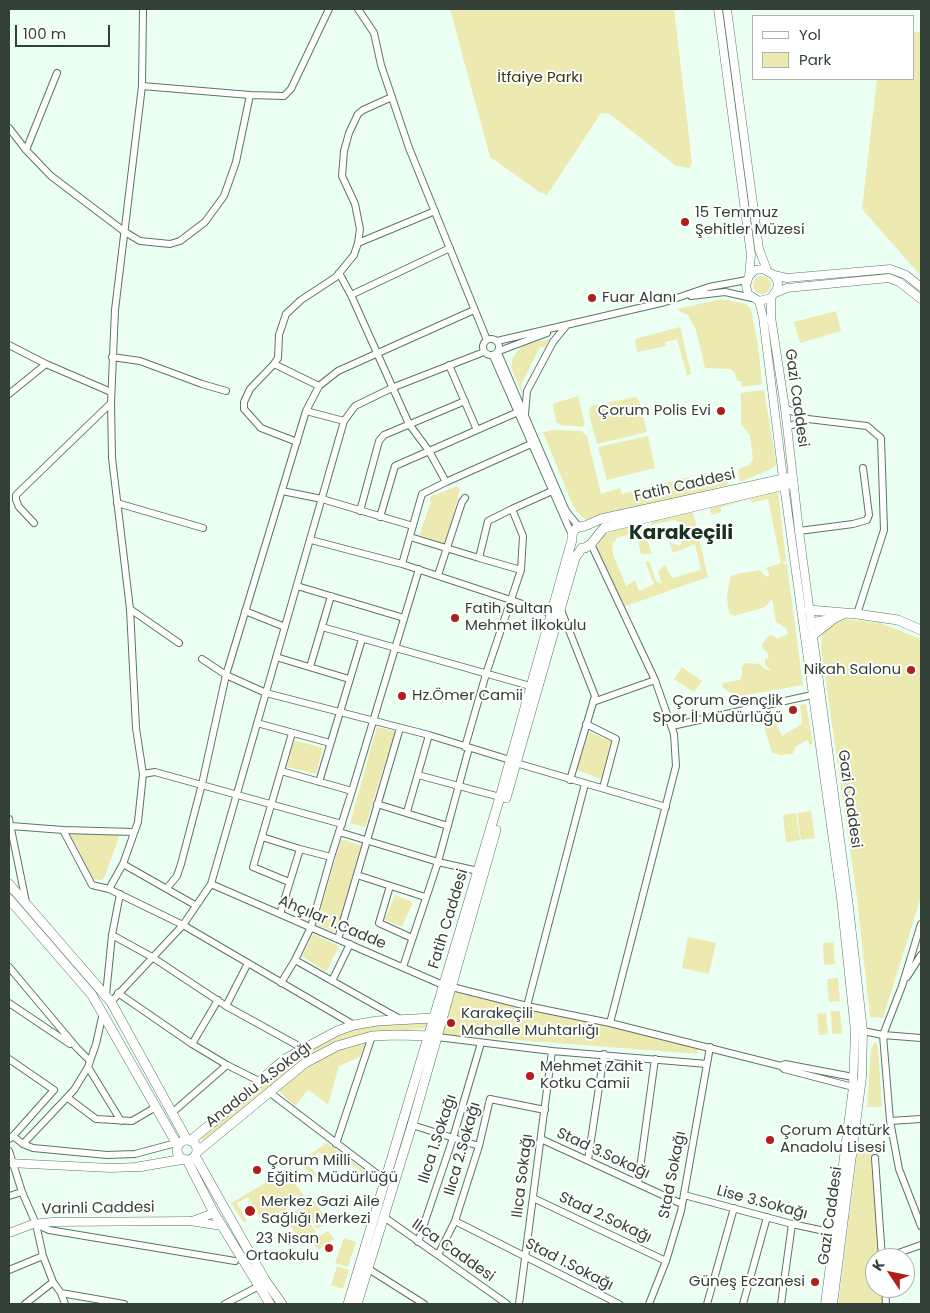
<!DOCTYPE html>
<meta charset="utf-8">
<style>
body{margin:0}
#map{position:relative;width:930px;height:1313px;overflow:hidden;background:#ecfff3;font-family:Poppins,sans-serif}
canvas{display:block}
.frame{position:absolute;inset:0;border:10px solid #334038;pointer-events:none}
.legend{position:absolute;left:752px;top:15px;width:162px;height:65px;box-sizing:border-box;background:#fff;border:1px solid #adb3af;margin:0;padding:6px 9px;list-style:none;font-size:15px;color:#334038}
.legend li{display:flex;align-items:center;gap:10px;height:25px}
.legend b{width:25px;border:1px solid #adb3af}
.north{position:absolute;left:865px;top:1248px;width:50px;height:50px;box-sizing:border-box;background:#fff;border:1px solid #adb3af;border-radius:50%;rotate:304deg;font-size:14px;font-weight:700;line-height:20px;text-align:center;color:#334038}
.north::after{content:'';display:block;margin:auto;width:18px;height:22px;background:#af1e1a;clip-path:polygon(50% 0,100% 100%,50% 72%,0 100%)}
.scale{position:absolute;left:15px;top:25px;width:95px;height:22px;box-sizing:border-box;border:2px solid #334038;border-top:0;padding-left:6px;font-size:15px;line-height:18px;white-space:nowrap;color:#334038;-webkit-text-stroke:4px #fff;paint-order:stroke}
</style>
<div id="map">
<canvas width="930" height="1313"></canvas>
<div class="frame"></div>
<ul class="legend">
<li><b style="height:6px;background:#fff"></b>Yol</li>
<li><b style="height:14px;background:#eceab0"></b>Park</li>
</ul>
<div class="north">K</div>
<div class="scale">100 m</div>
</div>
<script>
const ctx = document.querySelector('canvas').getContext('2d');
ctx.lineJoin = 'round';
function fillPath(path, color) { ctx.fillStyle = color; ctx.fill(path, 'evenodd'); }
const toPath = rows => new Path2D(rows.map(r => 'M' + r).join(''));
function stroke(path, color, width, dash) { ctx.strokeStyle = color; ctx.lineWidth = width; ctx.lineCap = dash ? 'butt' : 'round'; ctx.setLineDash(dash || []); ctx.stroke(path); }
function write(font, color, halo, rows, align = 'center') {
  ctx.font = font + ' Poppins,sans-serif'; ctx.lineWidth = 4; ctx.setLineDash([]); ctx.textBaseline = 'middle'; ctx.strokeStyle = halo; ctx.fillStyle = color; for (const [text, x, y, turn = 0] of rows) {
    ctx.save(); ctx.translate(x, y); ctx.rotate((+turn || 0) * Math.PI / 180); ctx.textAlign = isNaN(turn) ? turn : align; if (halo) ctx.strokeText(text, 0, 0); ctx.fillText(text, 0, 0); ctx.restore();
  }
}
fillPath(toPath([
 [450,9,674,9,692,162,690,168,676,166,610,114,601,113,547,195,541,193,490,157],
 [921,31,921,276,862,209,877,79,914,79,914,33],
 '753 285a9 9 0 1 1 18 0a9 9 0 1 1-18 0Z',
 [722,299,746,304,751,309,758,345,762,384,742,387,741,381,737,381,735,373,731,369,705,368,696,330,688,315,681,312,677,309],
 [836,311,841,331,800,343,794,322],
 [680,327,691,374,687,375,677,339,665,342,666,346,637,352,635,339],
 [550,339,545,347,540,347,521,385,522,394,511,367,513,358,516,352,526,344],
 [764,390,776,462,775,466,769,470,740,482,738,469,749,465,753,459,750,435,741,424,741,393],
 [578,396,585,425,583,427,561,425,556,422,553,404],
 [635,397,639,400,647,432,597,444,589,413,591,406],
 [553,430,581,431,587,436,601,494,620,488,622,494,689,477,693,483,697,484,727,475,728,485,586,520,577,512,571,501,543,432],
 [648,436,655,468,607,480,598,447],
 [457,486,460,490,446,541,443,543,419,535,431,502,430,498,432,495,435,495],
 [778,489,786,561,782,563,787,565,803,685,735,697,733,694,722,687,723,683,740,680,742,675,742,667,745,663,760,664,765,669,772,671,765,665,765,659,769,657,767,652,763,649,762,644,768,636,772,635,777,639,788,634,786,628,776,622,772,599,765,607,755,610,734,616,729,613,727,598,730,577,737,574,759,570,767,577,770,575,766,568,781,563,768,499,752,503,750,499,721,507,721,512,712,515,709,508],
 [693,512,708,577,623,607,596,549,601,537,619,527,641,523,652,554,641,554,636,532,617,538,612,544,613,554,626,586,635,580,639,591,654,584,645,562,649,561,656,581,662,584,658,571,665,565,672,578,701,570,695,544,673,553,669,542,680,546,686,526,674,520,651,525,651,520],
 [844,619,880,623,921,639,921,897,883,1018,870,1017,857,898,821,648,822,635,829,624],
 [682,667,702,681,694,692,674,679],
 [806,704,813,743,810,745,807,740,795,747,793,754,780,755,772,752,759,711,772,709,776,724,782,736,802,724,800,705],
 [377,727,395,731,365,827,350,823],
 [589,732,613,742,601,779,577,770],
 [294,740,323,748,316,774,287,767],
 [811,811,815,838,801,840,797,813],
 [796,813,800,840,786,842,783,815],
 [69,833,119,834,118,840,104,878,101,880,93,879],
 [341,840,346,840,361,846,336,931,333,932,318,925,317,921],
 [395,895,413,902,402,927,385,920],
 [313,934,337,945,338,948,327,971,325,971,302,956],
 [688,937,716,943,709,974,682,968],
 [833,942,835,964,824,965,823,943],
 [838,978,840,1001,829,1002,827,979],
 [453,992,678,1041,697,1046,698,1054,441,1034],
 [831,1011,840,1011,842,1033,832,1034],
 [826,1013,828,1034,819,1035,817,1014],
 [427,1021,425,1028,386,1032,342,1041,205,1141,199,1138,273,1072,294,1056,333,1036,367,1025],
 [366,1041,360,1057,339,1066,328,1104,308,1090,295,1106,278,1090,297,1074,333,1052],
 [875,1042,878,1047,882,1107,867,1107,871,1049],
 [327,1143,380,1182,377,1183,340,1155,333,1162,318,1152,307,1165,322,1177,321,1180,297,1163],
 [858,1149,872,1151,880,1258,875,1258,875,1288,883,1288,884,1304,838,1304],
 [286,1171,304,1196,264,1225,248,1197,237,1203,247,1221,244,1223,231,1203],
 [314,1200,328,1222,317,1229,302,1207],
 [300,1208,316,1232,301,1242,285,1218],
 [328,1231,334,1239,318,1250,312,1241],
 [344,1238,356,1242,348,1267,335,1263],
 [337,1266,349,1270,343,1289,331,1285]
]), '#eceab0');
const minor = toPath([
 [358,9,374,33,381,65,409,148,487,340],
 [142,86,250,95,284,96,291,89,329,9],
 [9,128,26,150,51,176,125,232,140,241,170,244,180,241,205,222,224,196,236,162,250,95],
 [26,150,57,73],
 [358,243,435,211],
 [339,273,351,295,409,424,429,451,446,482],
 [351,295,450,248],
 [691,296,725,292,752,298],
 '483 347a8 8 0 1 1 16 0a8 8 0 1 1-16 0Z',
 [497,341,665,302,709,287,747,280],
 [9,345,46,364,111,392],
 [499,351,547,333],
 [498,353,566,511,579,527],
 [493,356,572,535],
 [112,357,140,361,202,384,226,391],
 [274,364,319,386],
 [449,365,477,430],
 [9,394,46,364],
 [785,408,808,419,867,426,881,438,884,530,857,614],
 [306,411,344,421],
 [525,414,527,391,553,342,566,326],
 [787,427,808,419],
 [297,442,261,428,244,409,244,402,250,389,274,364,278,358,279,335,286,314,301,300,336,277,354,255,358,243,360,229,355,204,342,176,344,151,349,133,358,114,363,110,392,97],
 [282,491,322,499,413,526],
 [117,503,203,528],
 [360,511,379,441,384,435,465,401],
 [380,517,395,466,518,412],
 [34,523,19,507,16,500,16,495,111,403],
 [799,531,853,524,867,520,869,515,863,468],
 [410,537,479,558,488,521,512,509],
 [311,540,402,564,550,613],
 [591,544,655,680,674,734,676,766,610,1023],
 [479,558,521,570],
 [402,564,422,494,446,482,531,444],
 [438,575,462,502,465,498],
 [297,586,404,618],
 [130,609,179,643],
 [561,610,595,696,570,780],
 [245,611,285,627],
 [322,627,530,686],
 [276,657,349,679],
 [202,659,226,675,266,693,429,735,510,760],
 [310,667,331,596],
 [593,702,655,680],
 [257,723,330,743],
 [586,724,616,739,603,788],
 [672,726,812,695],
 [465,747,486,674,521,570,523,536,512,509,552,491],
 [516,763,666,807],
 [281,771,352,791],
 [143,774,155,772,342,824],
 [418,775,500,797],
 [319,782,362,639],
 [377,804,448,826],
 [407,812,429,735],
 [9,819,26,902],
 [11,826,63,830,134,832],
 [63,830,92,885,109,889,183,925,354,1025],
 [339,832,438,862,478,871],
 [262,837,300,849,331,857],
 [123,864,195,905],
 [357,875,425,897],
 [289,882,253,867,292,733],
 [211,884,443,985],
 [390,886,379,923,412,938],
 [167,888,177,876,181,864,202,784,226,675,306,411,319,386,338,371,474,310],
 [109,889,123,864,138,822,143,774,136,728,130,609,112,458,111,403,115,310,142,86,143,9],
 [280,914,300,849],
 [921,924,902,986,883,1035,890,1121,899,1169,921,1226],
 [112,935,152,957,226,1006,304,1049],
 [338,939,400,728],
 [295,960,400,1019],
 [9,967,77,1048,90,1061],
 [403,967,438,862,469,748],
 [907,977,921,955],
 [332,981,350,944],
 [281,983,295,960,311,927,331,857,352,791,419,569],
 [452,987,527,1006,610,1023,781,1066],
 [118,993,192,1044,227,1065,259,1081],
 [106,995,112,935,120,894],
 [111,1002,183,925,211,884,344,421,355,406,394,387,484,352],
 [9,1003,70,1044],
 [226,1006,248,963],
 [527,1006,585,784],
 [863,1031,883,1035,921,1038],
 [437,1037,552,1051,707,1064],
 [192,1044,218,1000],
 [9,1059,54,1090,13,1136,9,1139],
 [88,1067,121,1121],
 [853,1087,784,1069,781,1066,785,1064,853,1077],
 [269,1092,385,1180],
 [68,1098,96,1119,132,1121,156,1107],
 [173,1112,227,1065],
 [890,1121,921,1119],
 [412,1125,479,1146],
 [13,1136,23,1144,33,1148,107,1155,135,1154,176,1143],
 [541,1139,682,1204],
 [23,1144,74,1090,88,1067,96,1044,103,1013],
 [336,1144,372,1036],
 [9,1151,22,1192,36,1224,43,1256,53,1282,61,1293,65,1304],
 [875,1158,882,1258],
 [588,1160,604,1054],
 [638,1183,655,1059],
 [684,1195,792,1224,834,1233],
 [9,1196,22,1192],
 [533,1198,666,1261],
 [384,1217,507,1304],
 [455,1221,619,1304],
 [36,1224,49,1230,235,1261],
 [418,1242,453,1138,481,1043],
 [438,1255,455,1221,479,1146,490,1099,545,1110],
 [884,1258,921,1245],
 [367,1268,424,1304],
 [9,1270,43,1256],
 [885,1288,886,1304],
 [61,1293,124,1304],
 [25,1304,53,1282],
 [225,1304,259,1286],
 [519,1304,552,1051],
 [649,1304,666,1261,681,1211,710,1047],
 [707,1304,734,1208],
 [743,1304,767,1217],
 [781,1304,792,1224]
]);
const tertiary = toPath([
 [718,9,751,255,749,276],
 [727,9,759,249,767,270],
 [774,275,778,283,777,289,771,298,759,301,748,294,746,285,749,276,755,270,763,269,774,275,787,278,890,269,906,275,921,287],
 [775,293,787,288,889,278,899,282,921,299],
 [771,298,771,317,785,408,799,531,849,907,863,1031,862,1077,833,1304],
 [759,301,763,317,783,478,841,898,855,1031,853,1087,825,1304],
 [9,1163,111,1168,138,1167],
 [192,1221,214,1213],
 [9,1233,33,1224,52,1222,190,1221,222,1226]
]);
const secondary = toPath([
 [809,610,857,614,898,620,921,630],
 [811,623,833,619,843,614],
 [813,635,832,620],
 [506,798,575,558,582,548,585,548,591,544,604,528,793,483],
 [9,884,111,1002,187,1140],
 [9,899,92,995,178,1146],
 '177 1150a10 10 0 1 1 20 0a10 10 0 1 1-20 0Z',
 [190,1141,245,1096,273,1069,287,1058,337,1031,354,1025,377,1021,433,1018],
 [197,1152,305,1063,337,1046,372,1036,395,1035,434,1036],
 [195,1156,265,1280,282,1304],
 [187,1160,214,1213,270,1304],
 [138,1167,184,1159],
 [348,1304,500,797,572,540,572,535,574,530,579,527,585,526,601,519,792,477],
 [357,1304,412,1125,496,830]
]);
stroke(minor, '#5a7665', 8);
stroke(tertiary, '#5a7665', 9);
stroke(secondary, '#5a7665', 10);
stroke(minor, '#fff', 6);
stroke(tertiary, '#fff', 8);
stroke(secondary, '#fff', 9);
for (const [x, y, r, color] of [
 [685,222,5,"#af1e1a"],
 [592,298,5,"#af1e1a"],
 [721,411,5,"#af1e1a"],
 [455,618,5,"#af1e1a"],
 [911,670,5,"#af1e1a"],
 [402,696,5,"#af1e1a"],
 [793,710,5,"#af1e1a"],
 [451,1023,5,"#af1e1a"],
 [530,1076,5,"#af1e1a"],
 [770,1140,5,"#af1e1a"],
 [257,1170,5,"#af1e1a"],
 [250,1211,6,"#af1e1a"],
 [329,1248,5,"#af1e1a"],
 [815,1282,5,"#af1e1a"]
]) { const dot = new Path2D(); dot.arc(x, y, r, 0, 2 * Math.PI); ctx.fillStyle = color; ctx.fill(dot); stroke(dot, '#fff', 2); }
write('15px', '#393711', '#fff', [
 ["İtfaiye Parkı",540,78]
]);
write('15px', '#334038', '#fff', [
 ["15 Temmuz",695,213],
 ["Şehitler Müzesi",695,230],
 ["Fuar Alanı",602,298],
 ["Çorum Polis Evi",711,411,"right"],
 ["Fatih Sultan",465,609],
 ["Mehmet İlkokulu",465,626],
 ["Nikah Salonu",901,670,"right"],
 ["Hz.Ömer Camii",412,696],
 ["Çorum Gençlik",783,701,"right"],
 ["Spor İl Müdürlüğü",783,718,"right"],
 ["Karakeçili",461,1014],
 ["Mahalle Muhtarlığı",461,1031],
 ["Mehmet Zahit",540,1067],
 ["Kotku Camii",540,1084],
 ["Çorum Atatürk",780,1131],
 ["Anadolu Lisesi",780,1148],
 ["Çorum Milli",267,1161],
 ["Eğitim Müdürlüğü",267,1178],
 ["Merkez Gazi Aile",261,1202],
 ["Sağlığı Merkezi",261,1219],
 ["23 Nisan",319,1239,"right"],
 ["Ortaokulu",319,1256,"right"],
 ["Güneş Eczanesi",805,1282,"right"]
], 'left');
write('15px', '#334038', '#fff', [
 ["Gazi Caddesi",796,398,82],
 ["Fatih Caddesi",685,486,-13],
 ["Gazi Caddesi",849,799,82],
 ["Fatih Caddesi",449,919,-73],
 ["Ahçılar 1.Cadde",332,923,23],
 ["Anadolu 4.Sokağı",259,1085,-38],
 ["Ilıca 1.Sokağı",438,1139,-72],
 ["Ilıca 2.Sokağı",463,1149,-74],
 ["Stad 3.Sokağı",603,1154,25],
 ["Stad Sokağı",673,1175,-79],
 ["Ilıca Sokağı",523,1176,-83],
 ["Lise 3.Sokağı",762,1203,15],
 ["Varinli Caddesi",98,1209,-1],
 ["Gazi Caddesi",831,1216,-82],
 ["Stad 2.Sokağı",605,1218,25],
 ["Ilıca Caddesi",453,1251,35],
 ["Stad 1.Sokağı",569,1265,27]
]);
write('bold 20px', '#183223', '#fff', [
 ["Karakeçili",681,534]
]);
</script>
